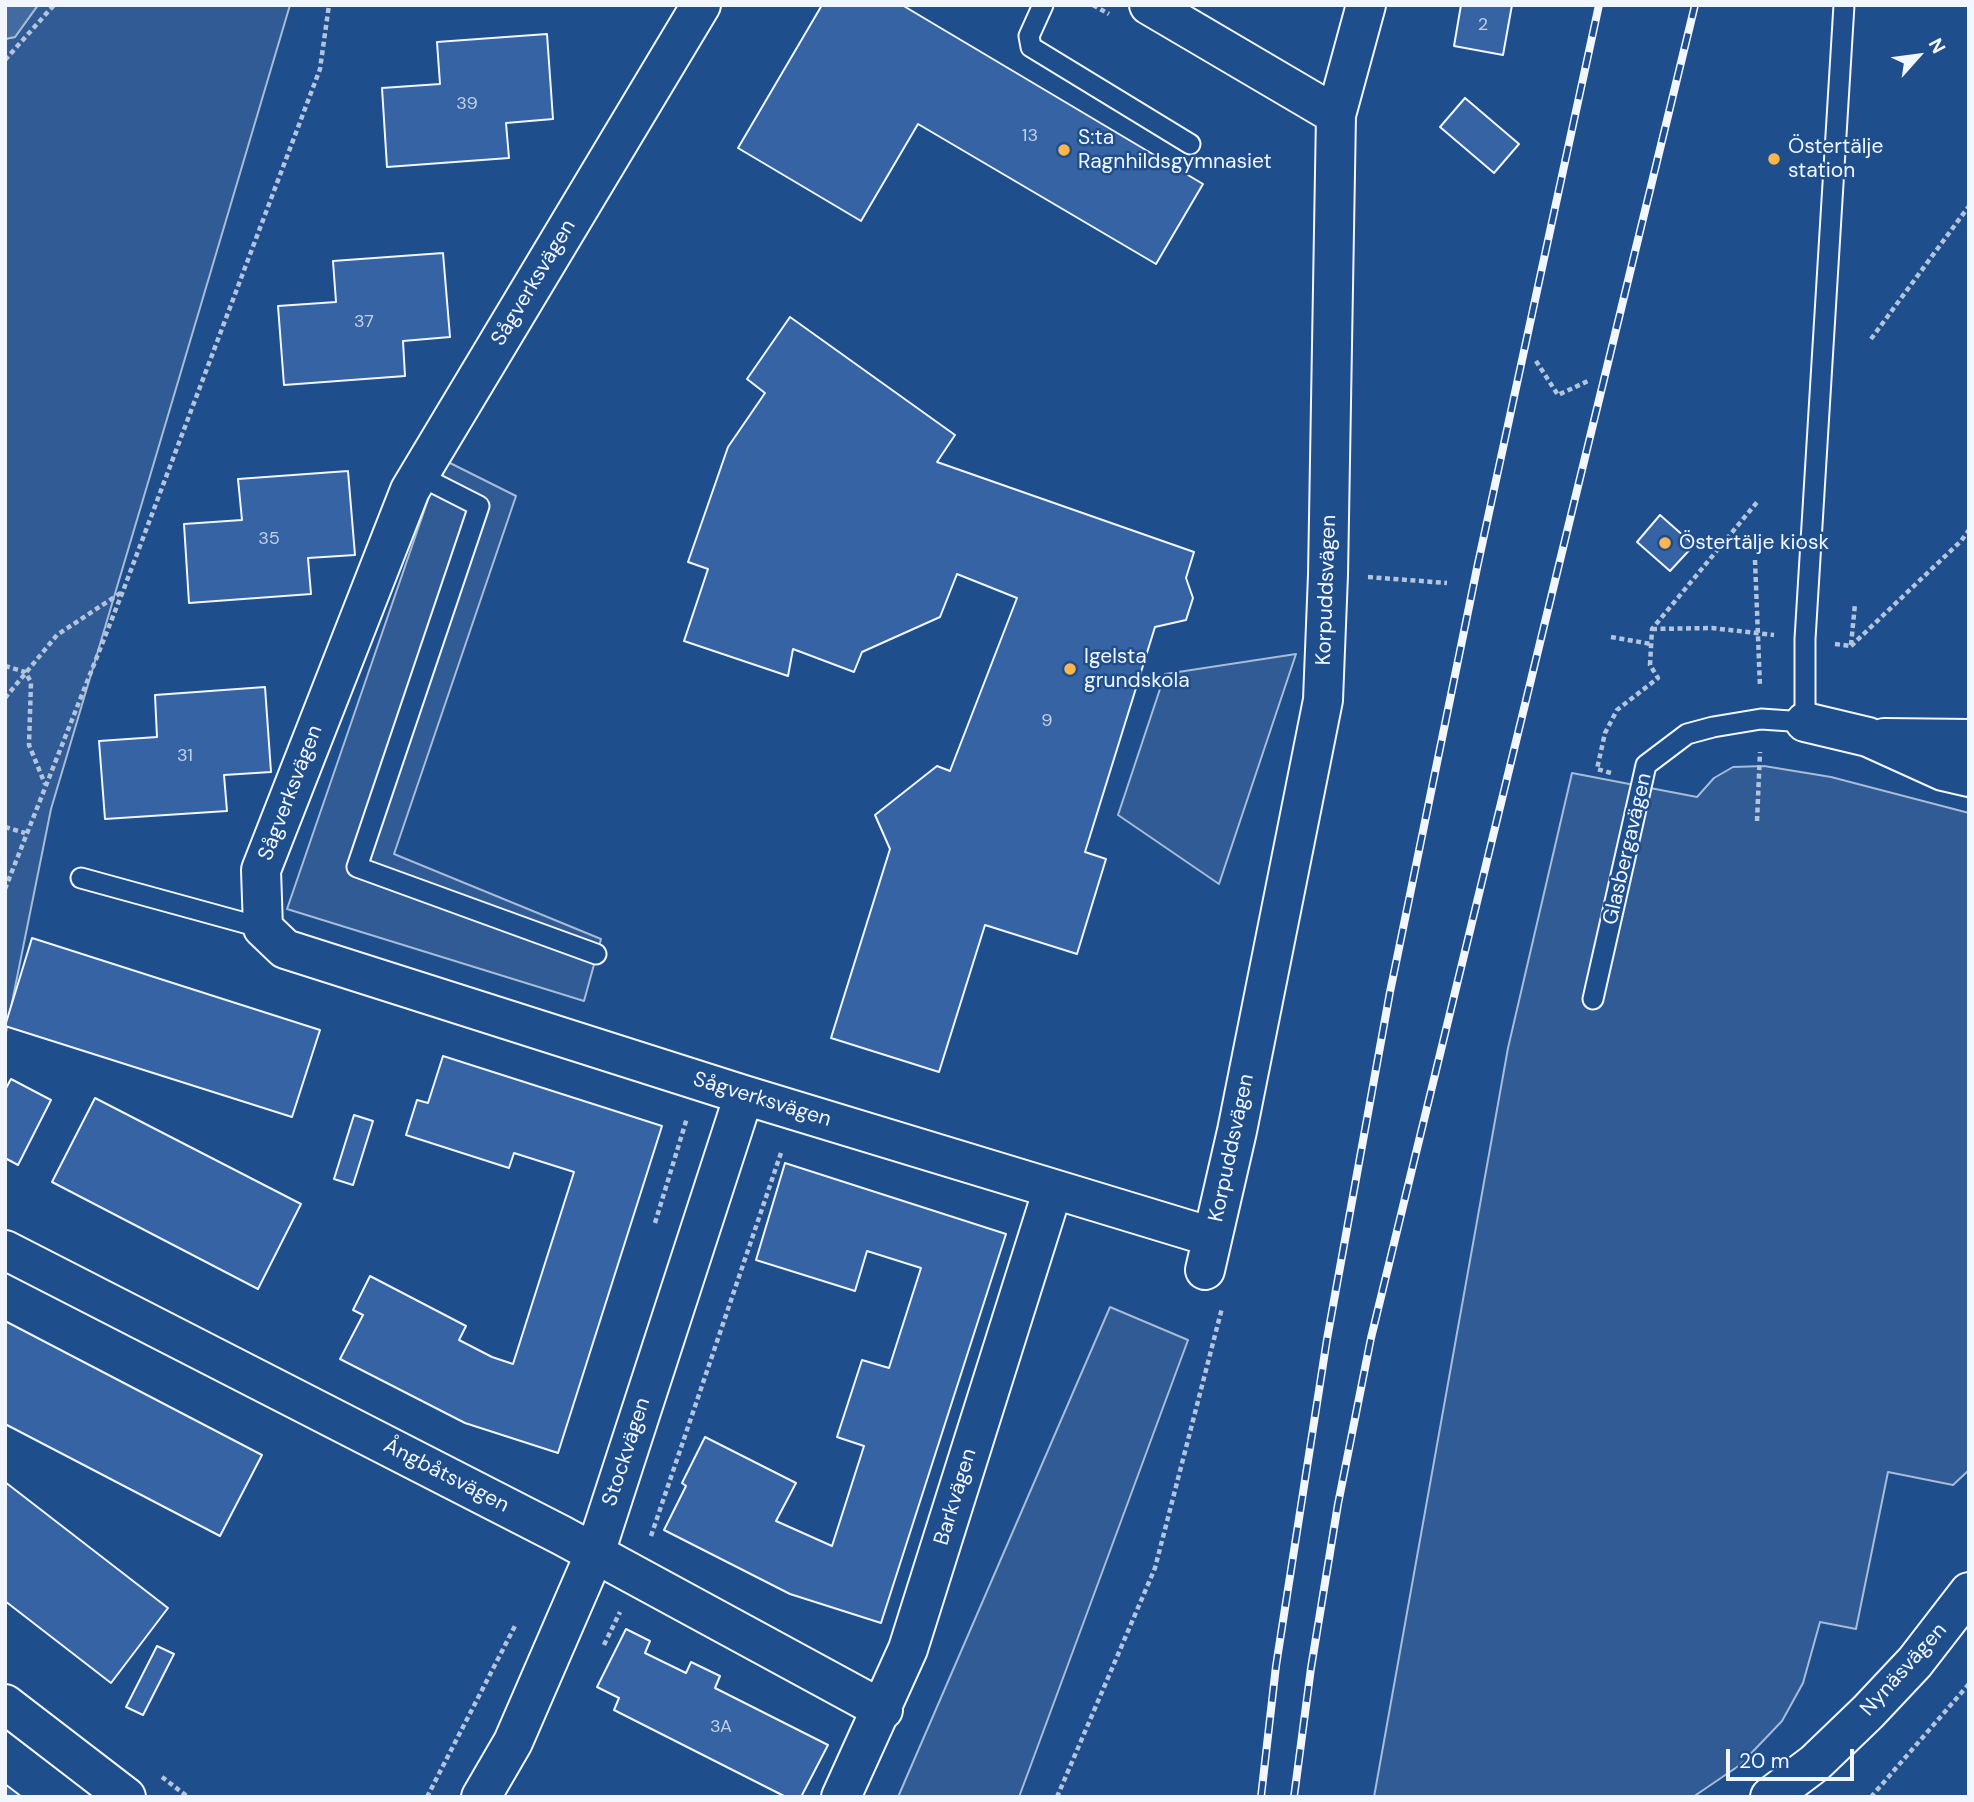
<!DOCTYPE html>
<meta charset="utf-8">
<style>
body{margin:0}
#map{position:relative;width:1974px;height:1802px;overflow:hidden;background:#1f4e8c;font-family:"DM Sans",sans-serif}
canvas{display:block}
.frame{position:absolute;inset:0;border:7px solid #f2f6ff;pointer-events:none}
.north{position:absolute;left:1883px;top:21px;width:70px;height:70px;-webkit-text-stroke:5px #1f4e8c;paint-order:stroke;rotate:62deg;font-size:19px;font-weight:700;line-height:28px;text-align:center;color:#f2f6ff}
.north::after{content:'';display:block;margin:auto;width:24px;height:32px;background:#f2f6ff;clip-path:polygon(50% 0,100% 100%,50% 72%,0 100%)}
.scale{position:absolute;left:1726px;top:1749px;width:128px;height:32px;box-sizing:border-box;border:4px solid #f2f6ff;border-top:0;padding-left:9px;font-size:21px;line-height:24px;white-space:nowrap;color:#f2f6ff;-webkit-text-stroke:5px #1f4e8c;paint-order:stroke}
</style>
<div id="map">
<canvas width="1974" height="1802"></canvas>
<div class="frame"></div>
<div class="north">N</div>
<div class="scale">20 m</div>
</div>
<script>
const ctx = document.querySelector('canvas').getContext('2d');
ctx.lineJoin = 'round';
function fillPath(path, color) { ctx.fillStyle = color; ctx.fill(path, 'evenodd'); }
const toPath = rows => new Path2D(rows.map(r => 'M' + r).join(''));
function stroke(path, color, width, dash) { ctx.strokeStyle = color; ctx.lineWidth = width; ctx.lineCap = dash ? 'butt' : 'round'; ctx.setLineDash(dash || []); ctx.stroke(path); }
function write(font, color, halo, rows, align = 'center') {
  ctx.font = font + ' "DM Sans",sans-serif'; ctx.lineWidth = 5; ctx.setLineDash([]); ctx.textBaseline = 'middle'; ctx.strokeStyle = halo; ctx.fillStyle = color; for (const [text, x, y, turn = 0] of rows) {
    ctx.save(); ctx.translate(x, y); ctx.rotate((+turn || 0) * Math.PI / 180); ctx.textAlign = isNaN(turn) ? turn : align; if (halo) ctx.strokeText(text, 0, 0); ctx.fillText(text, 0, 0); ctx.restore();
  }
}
const built = toPath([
 [38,5,290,5,51,809,5,1037,5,39,15,37,38,5],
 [442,459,516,496,394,854,601,939,584,1001,287,909,442,459],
 [1296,654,1219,884,1118,815,1165,674,1296,654],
 [1764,766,1831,777,1969,813,1969,1470,1953,1485,1888,1472,1856,1629,1820,1622,1803,1683,1782,1721,1740,1765,1693,1797,1374,1797,1508,1048,1572,773,1697,797,1714,778,1733,767,1764,766],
 [1110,1307,1188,1340,1019,1797,898,1797,1110,1307]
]);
fillPath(built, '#305b95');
stroke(built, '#a8bbd7', 2);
const water = toPath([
 [5,5,38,5,15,37,5,39,5,5]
]);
fillPath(water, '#446ba0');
stroke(water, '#a8bbd7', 2);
const building = toPath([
 [822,5,902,5,1203,184,1156,264,918,124,861,221,738,148,822,5],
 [1461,5,1512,5,1503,55,1454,46,1461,5],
 [547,34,553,119,506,123,509,158,387,167,382,88,440,84,437,42,547,34],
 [1465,98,1519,144,1494,173,1440,127,1465,98],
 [443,253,450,337,403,341,405,376,284,385,278,306,336,302,333,261,443,253],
 [790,317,955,435,937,462,1194,552,1186,578,1193,598,1186,620,1155,627,1085,852,1106,859,1077,954,985,925,939,1072,831,1038,890,849,875,815,937,766,950,771,1017,598,957,574,940,617,862,652,854,672,793,649,788,676,684,641,708,569,688,562,728,447,765,393,747,379,790,317],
 [348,471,355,555,308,558,311,594,189,603,184,524,242,520,238,479,348,471],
 [1660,515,1694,545,1670,571,1637,542,1660,515],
 [265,687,271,772,224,775,227,811,105,819,99,741,157,737,155,695,265,687],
 [32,938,320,1030,292,1117,5,1026,32,938],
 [443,1056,662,1126,558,1453,465,1423,340,1359,363,1315,353,1310,370,1276,466,1326,459,1340,492,1357,513,1364,574,1172,514,1153,509,1168,406,1135,417,1100,428,1103,443,1056],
 [11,1079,51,1100,18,1165,5,1158,5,1090,11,1079],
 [95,1098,301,1204,258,1289,52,1182,95,1098],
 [354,1115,373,1121,353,1185,334,1179,354,1115],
 [785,1163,1006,1234,881,1623,790,1594,664,1530,686,1486,682,1483,705,1437,796,1483,776,1521,832,1546,864,1446,837,1437,862,1360,889,1368,921,1268,867,1251,855,1291,756,1260,785,1163],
 [5,1321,262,1455,220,1536,5,1424,5,1321],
 [5,1482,168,1608,111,1683,5,1601,5,1482],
 [626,1629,650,1641,645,1653,686,1673,691,1662,720,1676,715,1688,828,1745,801,1797,786,1797,614,1710,619,1698,597,1687,626,1629],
 [157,1646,174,1654,143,1715,126,1707,157,1646],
 [5,1784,22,1797,5,1797,5,1784]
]);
fillPath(building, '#3563a3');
stroke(building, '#f2f6ff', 2);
const service = toPath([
 [1043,5,1029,36,1031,47,1190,144],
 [418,475,479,506,357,867,596,954],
 [81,878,263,928],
 [1593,999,1646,765,1687,734,1713,727,1761,719,1805,722,1805,639,1844,5]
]);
const minor = toPath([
 [701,5,410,490,261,870,263,928,285,949,744,1095,1212,1237],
 [1149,5,1336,115],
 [1805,722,1868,737,1943,771,1969,777],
 [1884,738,1969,739],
 [5,1250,561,1535,883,1710],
 [1205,1270,1237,1131,1323,700,1328,575,1336,115,1366,5],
 [5,1704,126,1797],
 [481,1797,513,1742,595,1553,744,1095],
 [841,1797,908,1649,1053,1189]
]);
const tertiary = toPath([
 [1770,1797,1815,1763,1868,1712,1915,1662,1969,1592]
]);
stroke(service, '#f2f6ff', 23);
stroke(minor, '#f2f6ff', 42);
stroke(tertiary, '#f2f6ff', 42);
stroke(toPath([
 [1093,5,1109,14],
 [5,60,54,5],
 [1871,339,1969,206],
 [1536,361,1558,395,1588,381],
 [1755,560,1760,687],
 [1368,577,1447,583],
 [1652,629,1712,628,1774,635],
 [1611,637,1651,644],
 [1835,644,1851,646],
 [1851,645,1855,604],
 [1851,646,1961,541,1969,530],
 [5,666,25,672,31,682,29,745,45,784],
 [5,698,57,635,122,592],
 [1611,773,1597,769,1605,733,1617,710,1658,678,1650,665,1652,629,1758,501],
 [1757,821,1760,752],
 [5,827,25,833],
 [5,889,123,591,320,69,329,5],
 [655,1223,687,1118],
 [651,1536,782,1150],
 [604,1645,620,1612],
 [162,1777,188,1797],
 [427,1797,516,1624],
 [1057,1797,1155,1568,1222,1308],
 [1871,1797,1969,1684]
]), '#b3c4dc', 4.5, [5, 3.5]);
stroke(service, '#1f4e8c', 19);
stroke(minor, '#1f4e8c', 38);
stroke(tertiary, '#1f4e8c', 38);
const rail = toPath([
 [1261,1797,1276,1666,1327,1339,1390,992,1477,568,1599,5],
 [1294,1797,1311,1668,1338,1504,1371,1338,1695,5]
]);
stroke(rail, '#f2f6ff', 8);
stroke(rail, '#1f4e8c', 5, [16]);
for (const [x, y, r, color] of [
 [1064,150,7,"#ffb74d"],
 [1774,159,7,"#ffb74d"],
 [1665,543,7,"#ffb74d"],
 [1070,669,7,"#ffb74d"]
]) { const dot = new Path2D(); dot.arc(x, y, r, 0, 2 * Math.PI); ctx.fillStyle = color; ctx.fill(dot); stroke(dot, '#1f4e8c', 2.5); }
write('18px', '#c3d1e8', null, [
 ["2",1483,25],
 ["39",467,104],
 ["13",1030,136],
 ["37",364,322],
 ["35",269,539],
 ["9",1047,721],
 ["31",185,756],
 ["3A",721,1727]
]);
write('21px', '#f2f6ff', '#1f4e8c', [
 ["S:ta",1078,138],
 ["Ragnhildsgymnasiet",1078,162],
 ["Östertälje",1788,147],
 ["station",1788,171],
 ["Östertälje kiosk",1679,543],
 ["Igelsta",1084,657],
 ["grundskola",1084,681]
], 'left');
write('21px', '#f2f6ff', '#1f4e8c', [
 ["Sågverksvägen",534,283,-59],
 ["Korpuddsvägen",1327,590,-88],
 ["Sågverksvägen",291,793,-69],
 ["Glasbergavägen",1628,849,-77],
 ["Sågverksvägen",762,1100,17],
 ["Korpuddsvägen",1232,1148,-78],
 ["Stockvägen",627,1452,-72],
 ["Ångbåtsvägen",446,1476,27],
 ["Barkvägen",956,1497,-73],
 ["Nynäsvägen",1904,1670,-48]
]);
</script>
